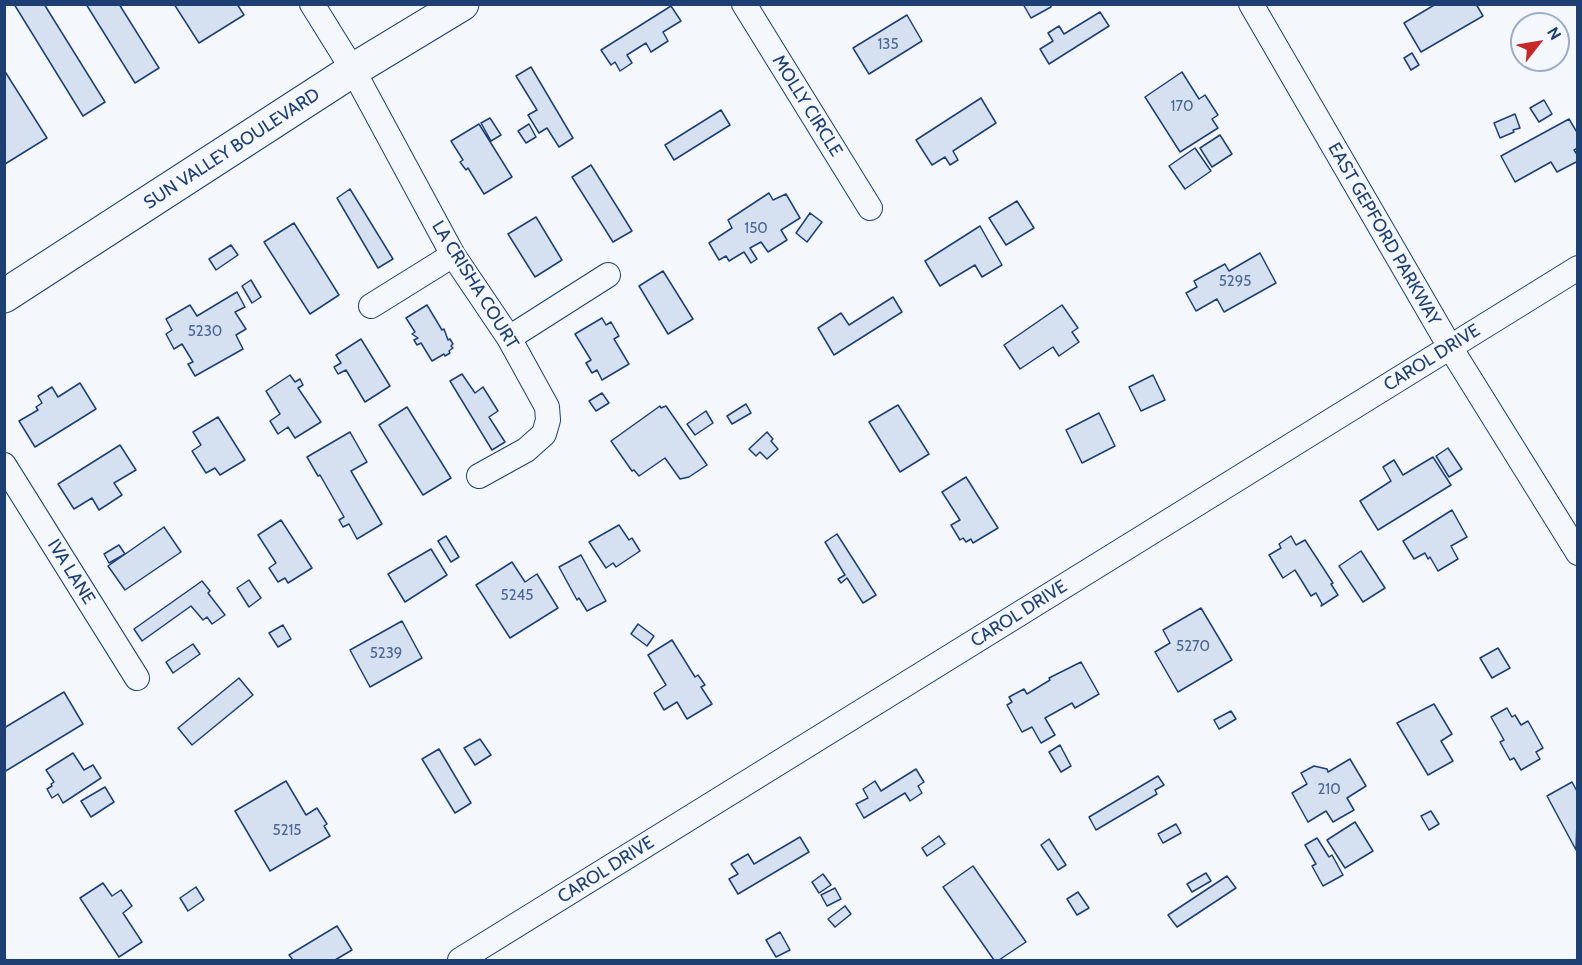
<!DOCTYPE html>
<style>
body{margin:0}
#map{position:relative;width:1582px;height:965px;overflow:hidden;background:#f4f7fb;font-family:Cabin,sans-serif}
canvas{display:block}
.frame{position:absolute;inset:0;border:6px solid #1d3f73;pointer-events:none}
.north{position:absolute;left:1510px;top:12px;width:60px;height:60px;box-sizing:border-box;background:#f4f7fb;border:2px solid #9eadc5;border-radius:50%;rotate:59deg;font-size:16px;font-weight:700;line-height:24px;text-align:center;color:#1d3f73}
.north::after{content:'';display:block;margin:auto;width:21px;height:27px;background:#c62828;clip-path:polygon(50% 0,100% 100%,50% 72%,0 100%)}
</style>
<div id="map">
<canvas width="1582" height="965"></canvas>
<div class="frame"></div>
<div class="north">N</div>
</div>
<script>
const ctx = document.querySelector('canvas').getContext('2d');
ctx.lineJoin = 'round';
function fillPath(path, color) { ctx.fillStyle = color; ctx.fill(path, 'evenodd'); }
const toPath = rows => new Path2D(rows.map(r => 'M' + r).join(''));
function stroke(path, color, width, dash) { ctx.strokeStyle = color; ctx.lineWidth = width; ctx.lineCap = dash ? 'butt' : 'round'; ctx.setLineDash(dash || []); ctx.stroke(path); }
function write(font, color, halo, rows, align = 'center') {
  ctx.font = font + ' Cabin,sans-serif'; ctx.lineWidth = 4.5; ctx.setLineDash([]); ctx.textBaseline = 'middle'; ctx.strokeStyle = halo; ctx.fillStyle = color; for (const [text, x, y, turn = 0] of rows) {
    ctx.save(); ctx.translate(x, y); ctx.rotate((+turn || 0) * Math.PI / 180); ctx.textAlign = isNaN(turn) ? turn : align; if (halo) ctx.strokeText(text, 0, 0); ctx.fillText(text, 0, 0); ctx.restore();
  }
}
const building = toPath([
 [14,4,44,4,105,102,83,116,14,4],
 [86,4,119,4,159,68,135,83,86,4],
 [174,4,237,4,244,15,199,43,174,4],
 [1023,4,1050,4,1051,7,1031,18,1023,4],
 [1436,4,1476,4,1483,16,1421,52,1404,23,1436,4],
 [671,6,681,21,663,32,668,41,651,52,646,43,627,55,632,63,620,71,615,62,611,65,601,50,671,6],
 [1100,12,1109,26,1049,64,1040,49,1053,41,1048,33,1059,26,1064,34,1100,12],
 [907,15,922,41,869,74,853,48,907,15],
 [1412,53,1419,65,1411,70,1404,58,1412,53],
 [531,67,573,138,559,147,547,128,539,133,528,115,537,110,516,76,531,67],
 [4,70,47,138,5,164,4,164,4,70],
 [1182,72,1199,99,1205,95,1218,115,1212,119,1218,128,1180,152,1145,97,1182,72],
 [981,98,996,123,953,151,958,160,950,165,945,157,932,165,916,140,981,98],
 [1544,100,1552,114,1539,122,1530,108,1544,100],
 [721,110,730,125,674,160,665,145,721,110],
 [1515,114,1520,128,1513,130,1514,132,1500,138,1494,123,1515,114],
 [490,118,501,135,491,141,481,123,490,118],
 [1569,119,1578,134,1578,148,1574,150,1578,156,1578,161,1557,172,1551,162,1515,182,1501,156,1569,119],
 [479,124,512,177,484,194,468,168,466,170,460,162,463,160,451,141,479,124],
 [529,124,536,137,526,143,518,131,529,124],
 [1220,135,1232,154,1212,167,1200,148,1220,135],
 [1195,148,1211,171,1185,189,1169,166,1195,148],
 [591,165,632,231,613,242,572,177,591,165],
 [350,189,393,259,378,268,337,198,350,189],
 [769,193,773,200,786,194,800,218,781,230,787,240,768,252,761,242,750,248,757,259,751,263,744,252,729,261,726,256,719,260,709,243,732,228,728,220,769,193],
 [1017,201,1034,228,1006,245,989,218,1017,201],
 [810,213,822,222,807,242,796,233,810,213],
 [536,217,562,260,535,277,508,234,536,217],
 [294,223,339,295,310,314,264,242,294,223],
 [980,226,1002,265,982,277,975,265,940,286,925,261,980,226],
 [231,245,238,255,216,270,209,259,231,245],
 [1260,253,1276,283,1224,312,1217,299,1196,311,1186,293,1197,287,1194,281,1225,264,1229,271,1260,253],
 [663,271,693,319,668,334,639,286,663,271],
 [251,280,261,297,252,303,242,286,251,280],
 [237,292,245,307,235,312,246,329,236,335,243,349,195,376,188,364,193,362,182,344,174,349,166,334,172,330,166,319,190,305,197,316,237,292],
 [893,297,902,312,834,355,818,328,841,313,849,325,893,297],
 [427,305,442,330,444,329,448,340,450,339,453,344,451,346,453,348,449,351,450,353,445,356,444,354,432,361,421,343,417,345,414,340,418,338,412,334,415,332,406,318,427,305],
 [1062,305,1078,328,1072,332,1079,342,1059,356,1053,347,1020,369,1004,345,1062,305],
 [602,318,606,325,611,322,619,336,614,339,629,364,602,380,597,370,592,373,586,363,591,360,575,334,602,318],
 [361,339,390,386,365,402,346,370,338,374,334,367,341,363,336,355,361,339],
 [462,374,475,393,483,387,498,411,489,417,505,442,492,450,450,381,462,374],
 [290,375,295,382,300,379,303,385,298,388,321,422,295,438,288,427,278,434,270,421,280,414,266,391,290,375],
 [1153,375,1165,400,1141,411,1129,387,1153,375],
 [80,383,96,409,35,447,19,421,38,410,36,407,42,403,38,396,52,387,58,397,80,383],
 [602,393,609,403,596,411,589,401,602,393],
 [746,404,751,413,732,424,727,416,746,404],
 [898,405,929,454,900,472,869,422,898,405],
 [660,406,661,408,666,406,707,465,689,477,680,479,665,458,639,476,634,470,632,471,611,441,660,406],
 [407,407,451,478,423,495,379,425,407,407],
 [706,411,713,423,695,435,687,424,706,411],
 [1099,413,1115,446,1082,463,1066,430,1099,413],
 [218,417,245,460,220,475,215,468,206,473,192,451,201,445,193,432,218,417],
 [350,432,367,462,351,471,382,524,357,539,349,524,343,527,339,520,344,517,320,475,318,476,307,457,350,432],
 [767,432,773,439,771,441,778,449,767,459,760,452,756,456,749,449,767,432],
 [120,445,136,470,114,483,122,495,99,510,92,498,74,509,58,484,120,445],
 [1448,448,1462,469,1449,477,1436,456,1448,448],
 [1433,457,1451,485,1378,530,1360,501,1391,481,1383,467,1394,460,1403,475,1433,457],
 [966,477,998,528,973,543,971,539,966,542,963,538,960,540,951,525,960,520,942,492,966,477],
 [1452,510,1467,537,1451,546,1458,559,1438,571,1430,557,1428,559,1425,553,1414,559,1403,541,1452,510],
 [281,520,312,568,288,583,285,578,278,582,269,568,276,563,258,535,281,520],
 [619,525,629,540,632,538,640,551,616,567,613,563,606,568,589,542,619,525],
 [164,527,181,552,125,590,108,566,164,527],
 [837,534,876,595,863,603,847,578,841,583,838,579,845,575,825,542,837,534],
 [446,536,459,557,451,562,438,541,446,536],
 [1291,536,1296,545,1305,540,1333,583,1331,584,1338,595,1321,606,1322,604,1316,593,1311,596,1295,570,1283,578,1269,555,1281,548,1279,544,1291,536],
 [119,545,125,554,109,563,104,554,119,545],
 [431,549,447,575,405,602,388,574,431,549],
 [1361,551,1385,588,1363,602,1339,566,1361,551],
 [581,555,606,601,587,611,579,598,577,600,559,567,581,555],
 [512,562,525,582,537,574,558,608,510,638,476,585,512,562],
 [249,580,261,598,249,607,237,588,249,580],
 [202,581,210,591,208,593,225,615,212,624,207,617,203,620,191,606,142,641,134,629,202,581],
 [1201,608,1232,660,1178,692,1155,652,1170,643,1163,630,1201,608],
 [402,621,422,658,370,687,350,650,402,621],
 [638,624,654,636,647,646,631,634,638,624],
 [283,625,291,639,278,647,269,633,283,625],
 [672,640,695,677,698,675,705,685,701,687,712,704,687,719,677,702,664,710,654,693,666,685,648,655,672,640],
 [193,644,200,654,173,673,166,662,193,644],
 [1498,648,1510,668,1492,678,1480,658,1498,648],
 [1081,662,1099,694,1075,708,1072,703,1045,718,1055,735,1041,743,1032,727,1022,732,1007,705,1012,702,1009,697,1024,689,1027,694,1050,680,1049,678,1081,662],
 [239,678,253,695,192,745,178,728,239,678],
 [64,692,83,724,4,772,4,728,64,692],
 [1434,704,1452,734,1441,741,1453,761,1428,775,1397,723,1434,704],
 [1507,708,1512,717,1515,715,1521,725,1528,721,1543,748,1536,752,1540,759,1521,770,1514,758,1510,760,1500,742,1504,740,1491,717,1507,708],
 [1231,711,1236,719,1219,729,1214,720,1231,711],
 [480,739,491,755,475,765,464,748,480,739],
 [1060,745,1071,766,1061,772,1049,752,1060,745],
 [439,749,471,803,455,813,422,759,439,749],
 [73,753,84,770,93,765,101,778,63,803,58,794,52,798,47,789,52,786,51,784,54,782,46,770,73,753],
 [1350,759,1366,786,1347,798,1354,810,1333,822,1326,811,1308,822,1292,793,1307,784,1301,773,1314,766,1327,769,1328,772,1350,759],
 [916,769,924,782,918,786,922,793,910,801,905,793,864,818,856,804,868,798,863,789,875,781,881,791,916,769],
 [1158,776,1164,785,1155,790,1157,794,1096,830,1089,817,1158,776],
 [286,781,306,815,317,808,327,824,324,826,330,836,270,871,235,811,286,781],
 [1572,782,1578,793,1576,850,1547,796,1572,782],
 [105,787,114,802,91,817,81,801,105,787],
 [1431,811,1439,824,1429,830,1421,816,1431,811],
 [1355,822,1373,851,1345,868,1327,840,1355,822],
 [1176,824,1181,833,1163,843,1158,834,1176,824],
 [939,836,945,844,927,856,922,848,939,836],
 [800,837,809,852,738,894,729,879,738,874,731,864,748,854,754,864,800,837],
 [1317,838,1329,857,1332,855,1343,875,1323,886,1312,866,1316,864,1305,845,1317,838],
 [1049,839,1066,865,1058,870,1041,845,1049,839],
 [973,866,1026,942,999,960,994,960,943,887,973,866],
 [1206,873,1211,881,1192,892,1187,884,1206,873],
 [823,874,831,885,819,893,812,882,823,874],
 [1227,876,1236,888,1177,927,1168,915,1227,876],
 [103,883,112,896,121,890,132,906,123,913,142,942,119,957,80,898,103,883],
 [196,887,204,900,188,911,180,898,196,887],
 [835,888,841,899,827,906,821,895,835,888],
 [1078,892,1089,908,1077,915,1067,899,1078,892],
 [845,906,851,914,835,927,828,919,845,906],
 [337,926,352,950,335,960,293,960,289,955,337,926],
 [780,932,790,950,776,957,766,940,780,932]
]);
fillPath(building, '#d5e0f0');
stroke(building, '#1d3f73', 1.5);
const street = toPath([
 [312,4,353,70,453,255,509,338,547,407,548,420,544,434,526,450,479,476],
 [744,4,870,208],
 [1251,4,1450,347,1578,553],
 [371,306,453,255],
 [509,338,608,275],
 [4,465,137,678],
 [460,960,1578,268]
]);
const primary = toPath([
 [4,296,353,70,462,4]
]);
stroke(street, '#1d3f73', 26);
stroke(primary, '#1d3f73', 35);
stroke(street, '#f4f7fb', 24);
stroke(primary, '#f4f7fb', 33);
write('15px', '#4b6792', null, [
 ["135",888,45],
 ["170",1182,107],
 ["150",756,229],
 ["5295",1235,282],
 ["5230",205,332],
 ["5245",517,596],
 ["5270",1193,647],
 ["5239",386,654],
 ["210",1329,790],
 ["5215",287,831]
]);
write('18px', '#1d3f73', '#f4f7fb', [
 ["MOLLY CIRCLE",807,106,58],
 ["SUN VALLEY BOULEVARD",232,149,-33],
 ["EAST GEPFORD PARKWAY",1384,234,60],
 ["LA CRISHA COURT",475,285,58],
 ["CAROL DRIVE",1432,358,-32],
 ["IVA LANE",71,572,58],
 ["CAROL DRIVE",1019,614,-32],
 ["CAROL DRIVE",606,870,-32]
]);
</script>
